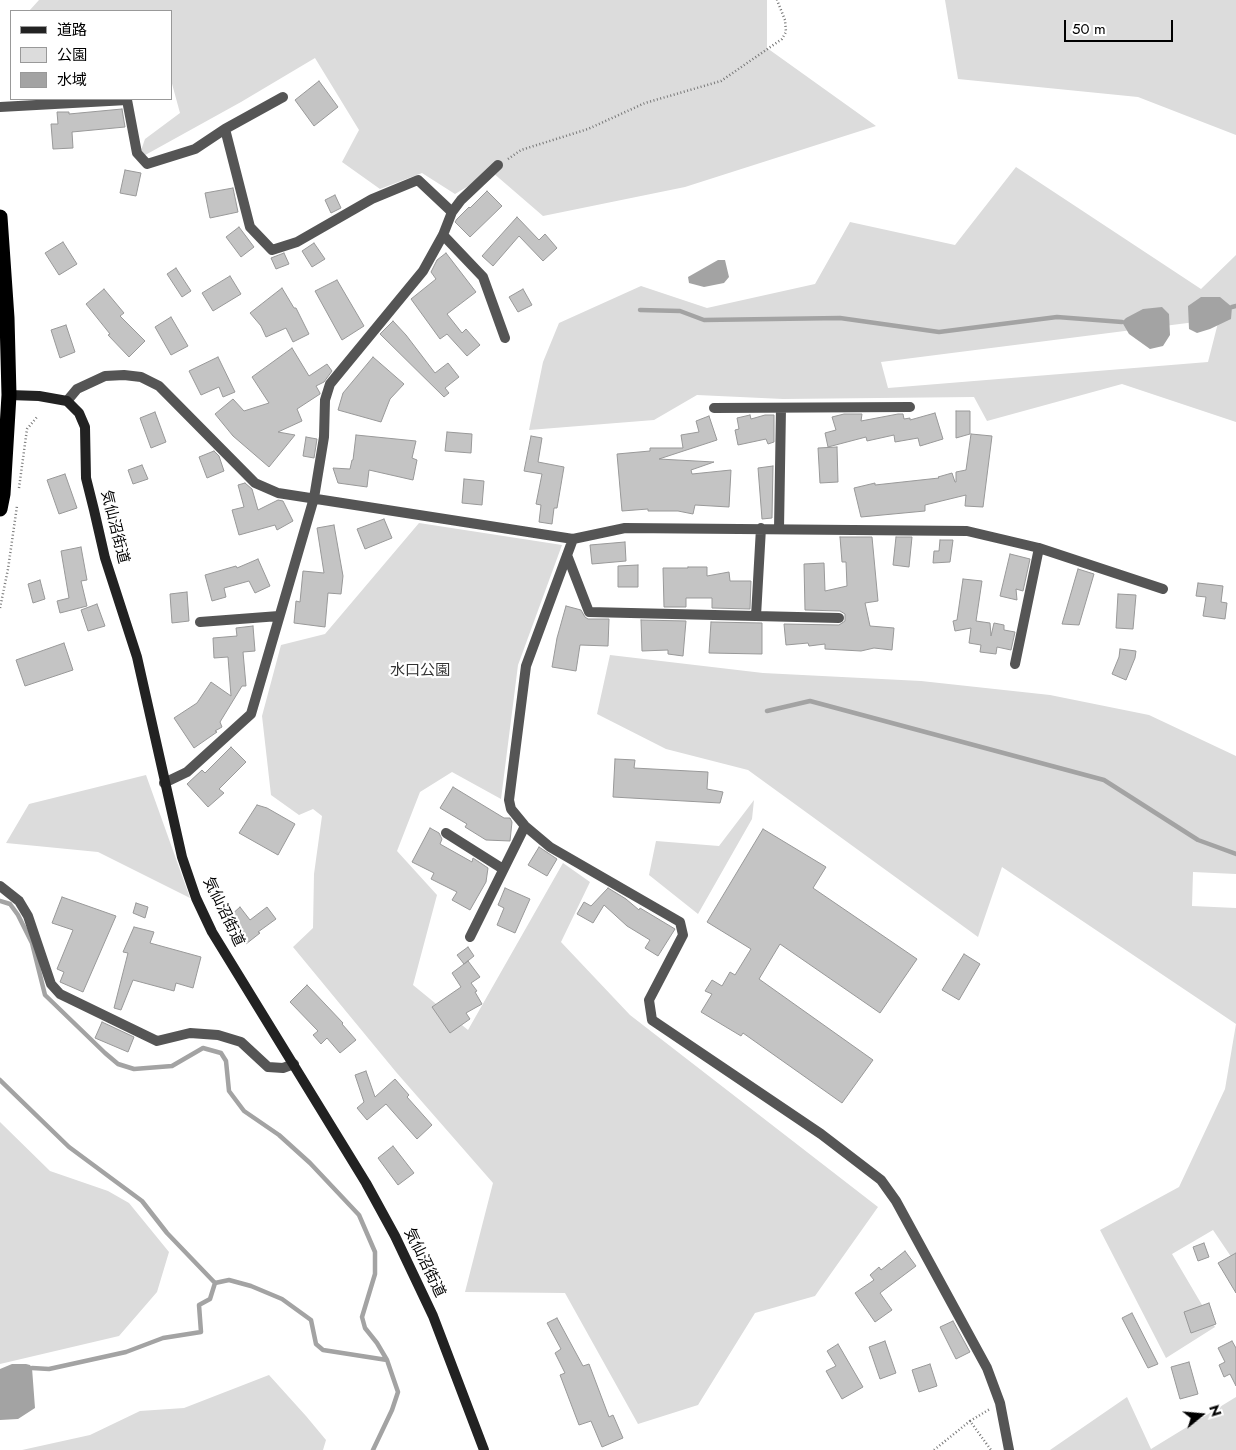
<!DOCTYPE html>
<meta charset="utf-8">
<style>
body{margin:0}
#map{position:relative;width:1236px;height:1450px;overflow:hidden;background:#fff;font-family:Jost,"Noto Sans JP",sans-serif}
canvas{display:block}
.legend{position:absolute;left:10px;top:10px;width:162px;height:90px;box-sizing:border-box;background:#fff;border:1px solid #999;margin:0;padding:6px 9px;list-style:none;font-size:15px;color:#000}
.legend li{display:flex;align-items:center;gap:10px;height:25px}
.legend b{width:25px;border:1px solid #999}
.north{position:absolute;left:1176px;top:1390px;width:50px;height:50px;-webkit-text-stroke:4px #fff;paint-order:stroke;rotate:73deg;font-size:14px;font-weight:700;line-height:20px;text-align:center;color:#000}
.north::after{content:'';display:block;margin:auto;width:18px;height:22px;background:#000;clip-path:polygon(50% 0,100% 100%,50% 72%,0 100%)}
.scale{position:absolute;left:1064px;top:20px;width:109px;height:22px;box-sizing:border-box;border:2px solid #000;border-top:0;padding-left:6px;font-size:15px;line-height:18px;white-space:nowrap;color:#000;-webkit-text-stroke:4px #fff;paint-order:stroke}
</style>
<div id="map">
<canvas width="1236" height="1450"></canvas>
<ul class="legend">
<li><b style="height:6px;background:#222"></b>道路</li>
<li><b style="height:14px;background:#dcdcdc"></b>公園</li>
<li><b style="height:14px;background:#a3a3a3"></b>水域</li>
</ul>
<div class="north">N</div>
<div class="scale">50 m</div>
</div>
<script>
const ctx = document.querySelector('canvas').getContext('2d');
ctx.lineJoin = 'round';
function fillPath(path, color) { ctx.fillStyle = color; ctx.fill(path, 'evenodd'); }
const toPath = rows => new Path2D(rows.map(r => 'M' + r).join(''));
function stroke(path, color, width, dash) { ctx.strokeStyle = color; ctx.lineWidth = width; ctx.lineCap = dash ? 'butt' : 'round'; ctx.setLineDash(dash || []); ctx.stroke(path); }
function write(font, color, halo, rows, align = 'center') {
  ctx.font = font + ' Jost,"Noto Sans JP",sans-serif'; ctx.lineWidth = 4.5; ctx.setLineDash([]); ctx.textBaseline = 'middle'; ctx.strokeStyle = halo; ctx.fillStyle = color; for (const [text, x, y, turn = 0] of rows) {
    ctx.save(); ctx.translate(x, y); ctx.rotate((+turn || 0) * Math.PI / 180); ctx.textAlign = isNaN(turn) ? turn : align; if (halo) ctx.strokeText(text, 0, 0); ctx.fillText(text, 0, 0); ctx.restore();
  }
}
fillPath(toPath([
 [39,0,767,0,767,48,876,126,685,187,543,216,492,172,455,194,422,173,380,189,342,162,359,130,315,58,241,102,138,159,145,139,180,113,171,80,171,11,29,11],
 [945,0,1236,0,1236,135,1138,97,958,79],
 [1016,167,1201,289,1236,255,1236,422,1122,384,987,421,974,397,783,399,697,395,654,420,529,430,543,362,559,323,641,286,707,308,815,284,850,222,955,245],
 [1219,319,1208,362,888,388,881,362],
 [419,523,562,545,518,665,501,799,452,772,420,792,397,851,437,895,413,985,468,1030,563,863,590,882,561,942,630,1015,878,1207,815,1296,755,1313,698,1405,638,1424,565,1293,465,1292,493,1183,396,1072,293,947,313,928,314,874,322,816,313,809,299,815,271,795,262,716,281,645,325,634],
 [610,655,763,673,921,681,1050,695,1149,715,1236,756,1236,874,1193,872,1192,906,1236,908,1236,1024,1002,867,978,937,748,770,666,749,597,714],
 [146,775,190,898,98,852,6,843,29,804],
 [754,800,752,819,698,914,649,875,656,841,719,846],
 [1236,1024,1236,1264,1213,1230,1172,1254,1215,1327,1166,1358,1100,1230,1179,1187,1225,1089],
 [0,1122,50,1171,108,1191,129,1203,169,1252,157,1292,119,1336,0,1364],
 [269,1375,306,1416,326,1440,323,1450,22,1450,90,1435,140,1411,184,1408],
 [1127,1397,1151,1449,1236,1397,1236,1450,1050,1450]
]), '#dcdcdc');
fillPath(toPath([
 [718,260,725,260,729,277,724,283,704,287,689,283,688,277],
 [1201,297,1220,297,1232,307,1231,319,1210,329,1197,333,1189,329,1188,306],
 [1162,307,1169,314,1170,335,1163,346,1150,349,1129,334,1122,322,1126,318,1143,309],
 [12,1364,26,1364,30,1365,32,1368,35,1408,18,1419,0,1420,0,1369]
]), '#a3a3a3');
stroke(toPath([
 [1232,307,1236,306],
 [640,310,680,311,704,320,840,318,939,332,1057,317,1122,322],
 [767,711,810,701,1104,780,1198,840,1236,854],
 [0,901,10,904,18,915,32,943,45,995,105,1053,118,1064,134,1069,172,1066,203,1048,221,1053,226,1061,229,1091,244,1111,279,1135,310,1163,359,1215,375,1252,375,1274,362,1317,365,1328,377,1343,387,1360,398,1392,392,1410,373,1450],
 [0,1080,69,1147,142,1201,167,1233,215,1283],
 [32,1368,49,1369,126,1352,163,1338,201,1332,199,1305,210,1299,215,1283,229,1280,251,1286,282,1299,311,1320,316,1344,323,1350,387,1360]
]), '#a3a3a3', 4.5);
const building = toPath([
 [319,81,338,107,314,126,295,100,319,81],
 [122,109,125,127,72,132,73,148,53,149,51,124,58,124,57,112,69,112,69,114,122,109],
 [125,170,141,173,136,196,120,193,125,170],
 [233,188,238,212,210,218,205,193,233,188],
 [487,191,502,206,470,237,455,222,457,219,469,207,470,208,487,191],
 [335,195,341,208,331,213,325,200,335,195],
 [517,217,539,240,545,234,557,248,543,261,519,236,493,266,482,256,517,217],
 [239,227,254,247,241,257,226,237,239,227],
 [63,242,77,264,59,275,45,253,63,242],
 [314,243,325,259,312,267,302,251,314,243],
 [284,253,289,264,276,269,271,258,284,253],
 [446,253,476,292,447,314,462,333,466,329,480,345,467,356,447,334,440,339,411,299,436,279,431,272,437,260,446,253],
 [176,268,191,291,182,297,167,274,176,268],
 [230,276,241,294,213,311,202,293,230,276],
 [337,280,364,326,342,340,315,291,337,280],
 [282,288,294,308,296,308,309,334,293,342,286,328,266,337,261,326,250,313,282,288],
 [104,289,124,313,120,316,145,341,129,357,108,335,110,334,86,304,104,289],
 [523,289,532,305,518,312,509,297,523,289],
 [171,317,188,346,171,355,155,327,171,317],
 [393,321,406,335,435,373,448,363,459,377,445,388,449,393,444,397,380,334,393,321],
 [66,325,75,352,60,358,51,330,66,325],
 [292,348,309,376,327,364,332,371,324,382,316,386,320,393,320,394,297,409,302,421,278,432,295,435,269,467,233,436,215,414,233,399,244,411,269,403,252,377,292,348],
 [218,357,235,392,223,397,219,387,201,395,189,371,218,357],
 [373,357,404,384,390,399,381,422,338,410,343,393,373,357],
 [956,411,970,411,970,434,956,438,956,411],
 [155,412,166,442,151,448,140,418,155,412],
 [935,413,943,439,920,446,918,438,895,442,894,435,867,441,866,437,828,447,825,433,836,430,832,417,844,414,862,414,861,421,898,414,903,414,904,419,910,418,910,420,935,413],
 [750,415,751,419,765,415,774,415,774,442,768,444,766,439,738,445,735,430,739,429,737,418,750,415],
 [709,416,717,440,659,459,714,462,691,470,692,474,731,470,729,507,695,505,693,514,678,511,648,511,648,509,622,511,617,454,650,451,650,448,683,448,681,435,699,432,696,421,709,416],
 [447,432,472,434,471,453,445,451,447,432],
 [971,434,992,436,983,507,965,506,966,495,925,505,925,511,861,517,854,488,875,483,875,485,939,478,938,477,952,473,955,482,956,482,956,472,966,470,971,434],
 [356,435,416,441,412,458,417,460,413,480,369,470,367,487,338,483,333,468,350,469,352,460,353,460,356,435],
 [531,436,542,438,538,462,564,467,557,508,554,508,552,524,539,522,541,505,536,504,542,474,524,471,531,436],
 [306,437,317,439,314,458,303,456,306,437],
 [837,447,838,482,820,483,818,448,837,447],
 [214,451,219,456,224,471,207,478,199,457,214,451],
 [142,465,148,479,133,484,128,470,142,465],
 [773,466,772,518,762,519,758,468,773,466],
 [65,474,77,508,59,514,47,480,65,474],
 [464,479,484,481,482,505,462,503,464,479],
 [245,483,252,489,258,510,278,500,283,501,293,521,277,530,275,525,239,535,232,510,244,507,238,485,245,483],
 [384,519,392,538,365,549,357,529,384,519],
 [334,525,343,576,341,594,328,593,325,627,294,623,296,601,300,602,303,571,324,573,317,528,334,525],
 [840,537,872,537,878,601,865,603,870,626,894,628,892,650,874,648,861,651,825,649,825,644,809,646,808,643,786,645,784,624,839,625,845,621,845,614,840,611,805,610,804,564,824,563,825,591,847,586,846,562,842,562,840,537],
 [896,537,912,537,909,567,893,565,896,537],
 [940,540,953,540,950,562,933,563,934,551,939,551,940,540],
 [625,542,626,561,592,564,590,545,625,542],
 [81,547,87,580,81,581,87,606,60,613,57,601,69,598,61,551,81,547],
 [1010,554,1030,559,1023,591,1016,589,1017,600,1000,596,1010,554],
 [258,559,270,586,255,593,249,581,224,588,226,597,212,601,205,575,236,566,237,568,258,559],
 [638,565,638,587,618,587,618,566,638,565],
 [688,567,707,567,707,576,729,572,730,581,751,581,750,609,712,608,712,598,686,598,686,607,664,607,663,568,688,568,688,567],
 [1078,569,1094,574,1079,625,1062,624,1078,569],
 [963,579,982,581,976,621,990,623,991,636,994,623,1004,625,1004,630,1015,632,1011,650,997,647,996,654,980,652,981,645,969,643,971,628,955,631,953,621,957,620,963,579],
 [40,580,45,599,33,603,28,584,40,580],
 [1198,583,1223,586,1221,602,1227,603,1225,619,1203,616,1206,597,1196,596,1198,583],
 [187,592,189,621,172,623,170,594,187,592],
 [1118,594,1136,595,1133,629,1116,628,1118,594],
 [97,604,105,626,88,631,81,610,97,604],
 [566,606,581,610,585,617,588,619,609,619,608,646,580,645,576,671,552,667,557,638,566,606],
 [641,620,686,621,683,656,668,654,668,650,642,651,641,620],
 [711,622,762,623,762,654,709,653,711,622],
 [253,626,255,651,243,652,246,686,242,686,220,722,222,727,215,731,217,732,194,748,174,718,197,703,211,682,231,696,228,657,214,658,213,638,237,636,236,628,253,626],
 [64,643,73,670,25,686,16,660,64,643],
 [1120,649,1136,651,1135,658,1126,680,1112,674,1119,657,1120,649],
 [231,747,246,762,219,789,224,793,208,807,187,784,202,770,205,773,231,747],
 [615,759,635,760,634,768,708,772,707,789,723,792,720,803,613,797,615,759],
 [453,787,504,818,510,818,512,822,510,841,486,840,465,827,467,824,440,808,453,787],
 [257,805,267,808,295,824,278,855,239,833,257,805],
 [430,828,439,833,442,839,440,844,472,862,473,858,488,868,486,882,470,910,452,900,457,892,431,879,434,873,412,862,430,828],
 [763,829,826,867,813,888,917,959,880,1013,780,944,759,979,873,1060,842,1103,743,1033,741,1036,701,1012,712,994,705,991,712,980,722,986,730,972,735,975,751,949,707,922,763,829],
 [539,847,557,859,547,876,528,865,539,847],
 [505,888,530,899,515,933,497,925,504,908,498,905,505,888],
 [608,888,626,899,639,910,640,908,675,929,658,956,645,948,650,940,627,926,604,905,593,923,577,914,584,902,591,906,608,888],
 [62,897,116,916,83,992,60,982,64,972,57,969,73,930,52,923,62,897],
 [136,903,148,907,145,918,133,913,136,903],
 [240,907,250,920,267,907,276,919,258,932,260,933,246,944,235,928,238,926,230,916,240,907],
 [134,927,154,932,150,943,201,957,193,988,176,983,174,991,133,980,121,1010,114,1008,128,953,123,952,134,927],
 [468,947,474,956,464,964,457,955,468,947],
 [964,954,980,964,959,1000,942,990,964,954],
 [468,961,480,977,471,983,477,991,475,992,482,1004,466,1013,470,1019,450,1033,432,1007,461,987,452,973,468,961],
 [307,985,343,1023,342,1024,356,1040,340,1053,327,1038,321,1044,313,1035,318,1031,290,1002,307,985],
 [102,1022,134,1037,128,1052,95,1038,102,1022],
 [366,1071,375,1097,395,1079,409,1095,407,1097,432,1125,417,1139,386,1104,367,1120,357,1108,364,1102,355,1075,366,1071],
 [393,1146,414,1173,398,1185,378,1158,393,1146],
 [1204,1243,1209,1257,1198,1261,1193,1247,1204,1243],
 [905,1251,916,1266,880,1293,892,1310,875,1322,855,1293,874,1280,870,1275,879,1267,881,1270,905,1251],
 [1236,1253,1236,1293,1218,1263,1236,1253],
 [1209,1303,1216,1324,1191,1333,1184,1312,1209,1303],
 [1132,1313,1158,1364,1148,1368,1122,1318,1132,1313],
 [557,1318,583,1366,589,1364,609,1417,613,1415,623,1438,602,1447,591,1421,579,1425,560,1375,565,1373,555,1353,561,1349,547,1323,557,1318],
 [953,1321,970,1352,956,1359,940,1327,953,1321],
 [885,1341,896,1373,880,1379,869,1347,885,1341],
 [1232,1341,1236,1348,1236,1386,1230,1374,1224,1377,1219,1365,1225,1362,1218,1348,1232,1341],
 [838,1344,863,1387,842,1399,826,1371,836,1366,827,1351,838,1344],
 [1189,1362,1198,1394,1180,1399,1171,1367,1189,1362],
 [930,1364,937,1386,919,1392,912,1370,930,1364]
]);
fillPath(building, '#c4c4c4');
stroke(building, '#999', 1);
stroke(toPath([
 [508,159,521,150,588,129,645,103,721,81,782,39,786,32,785,20,777,0],
 [19,488,27,429,37,417],
 [0,608,8,569,17,506],
 [970,1421,990,1409],
 [934,1450,970,1421,991,1450]
]), '#777', 2.5, [1, 2.5]);
stroke(toPath([
 [0,107,127,100,137,153,147,164,195,149,225,129,250,227,272,250,297,242,372,199,418,180,452,212],
 [225,129,283,97],
 [443,235,483,277,505,338],
 [67,401,77,389,105,376,124,375,141,377,159,386,255,483,278,493,573,539,526,666,509,800,511,809,525,826,550,847,680,922,683,935,649,1000,652,1020,821,1134,881,1180,896,1201,987,1368,1000,1403,1009,1450],
 [714,408,910,407],
 [779,529,781,408],
 [573,539,625,528,967,531,1039,548,1163,589],
 [567,555,589,612,839,618],
 [756,616,761,528],
 [200,622,279,616],
 [1015,664,1039,548],
 [164,783,187,772,251,714,314,498,324,437,325,400,330,384,423,271,443,235,452,212,461,200,498,165],
 [446,833,503,869],
 [0,886,19,901,28,916,51,984,60,994,157,1041,190,1033,218,1035,241,1042,268,1067,283,1068,294,1064],
 [470,937,525,826]
]), '#555', 10);
stroke(toPath([
 [9,395,39,396,67,401,79,413,85,427,86,478,94,510,105,558,137,657,182,857,196,898,212,932,366,1183,395,1236,433,1316,484,1450]
]), '#222', 10);
stroke(toPath([
 [0,217,7,318,9,395,3,494,0,509]
]), '#000', 15);
write('15px', '#000', '#fff', [
 ["気仙沼街道",114,527,76],
 ["気仙沼街道",223,912,64],
 ["気仙沼街道",424,1263,64]
]);
write('15px', '#333', '#fff', [
 ["水口公園",420,671]
]);
</script>
